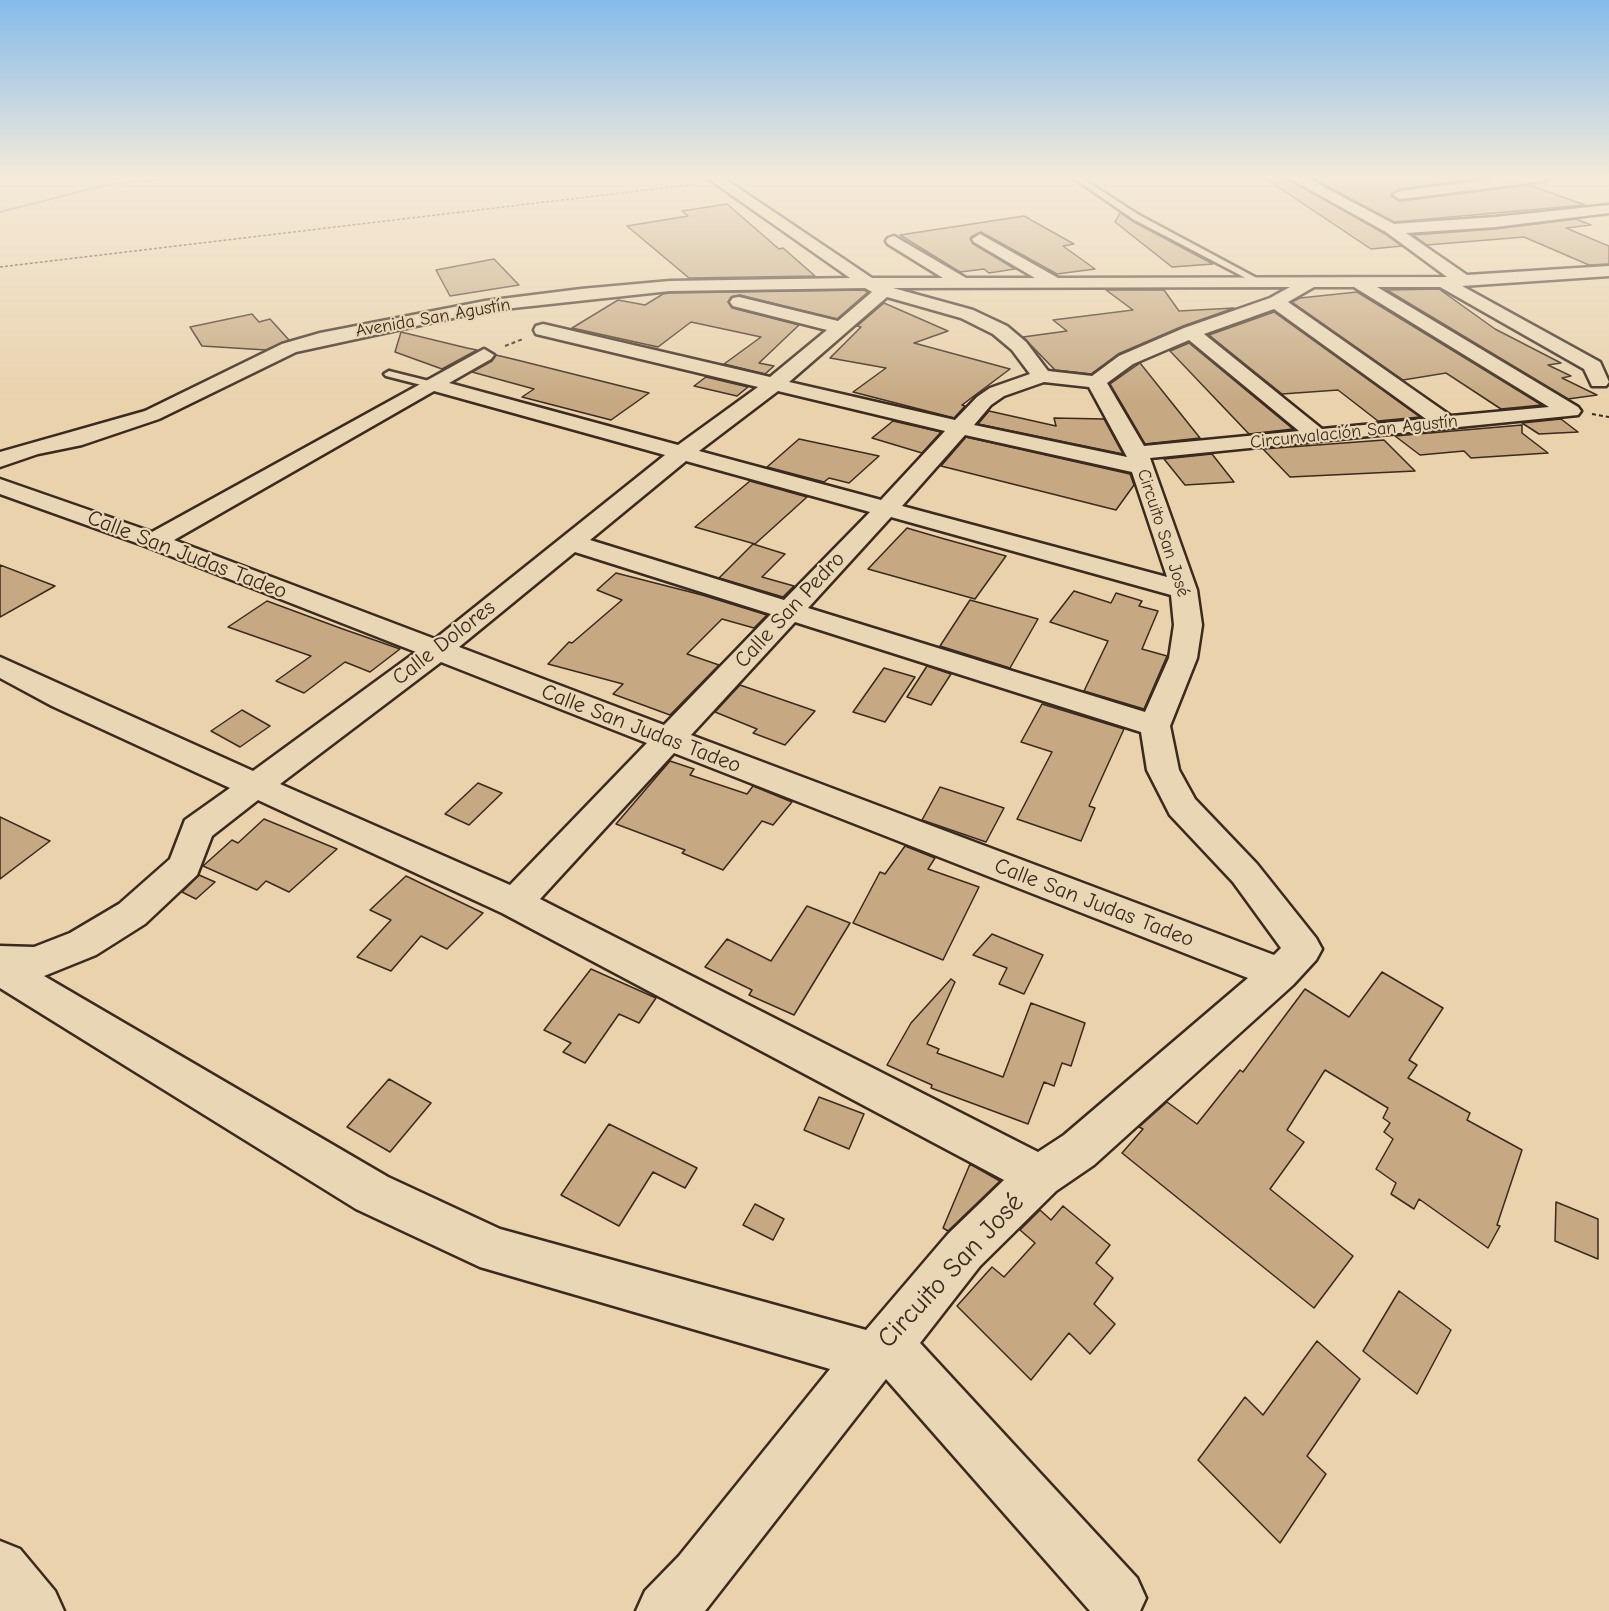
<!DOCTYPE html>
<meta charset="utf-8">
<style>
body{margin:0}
canvas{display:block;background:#e9d2ac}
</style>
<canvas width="1609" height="1611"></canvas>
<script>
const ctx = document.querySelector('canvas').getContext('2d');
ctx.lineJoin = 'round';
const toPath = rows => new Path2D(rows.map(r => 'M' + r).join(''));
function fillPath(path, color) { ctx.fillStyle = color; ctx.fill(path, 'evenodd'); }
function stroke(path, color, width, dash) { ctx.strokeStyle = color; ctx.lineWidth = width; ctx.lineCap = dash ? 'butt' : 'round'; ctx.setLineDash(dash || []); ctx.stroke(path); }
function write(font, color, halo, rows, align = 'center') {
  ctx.font = font + ' "Comic Neue",sans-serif'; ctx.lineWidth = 4.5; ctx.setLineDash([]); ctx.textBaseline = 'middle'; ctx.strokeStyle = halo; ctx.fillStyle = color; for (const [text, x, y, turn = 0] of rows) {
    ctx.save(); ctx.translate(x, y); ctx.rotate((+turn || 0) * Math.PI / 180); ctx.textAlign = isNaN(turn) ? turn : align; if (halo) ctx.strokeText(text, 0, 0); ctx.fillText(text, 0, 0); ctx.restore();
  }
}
fillPath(toPath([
 [171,177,186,177,106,186,0,213,0,211,106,184,171,177]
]), '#6e889b');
const building = toPath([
 [1263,177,1285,177,1385,234,1402,246,1371,249,1263,177],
 [1310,177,1490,177,1400,189,1391,196,1400,201,1529,185,1585,205,1394,222,1310,177],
 [727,204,779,249,783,248,815,276,689,278,627,226,688,216,682,211,727,204],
 [1120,213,1132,221,1213,264,1172,267,1115,222,1120,213],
 [1024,216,1074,244,1063,246,1095,269,1057,274,981,232,971,237,972,243,1015,269,989,273,984,269,960,272,900,235,1024,216],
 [1576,219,1591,225,1566,228,1609,246,1609,264,1589,265,1524,237,1427,245,1413,235,1495,229,1576,219],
 [494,259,519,285,450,296,436,270,494,259],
 [1439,289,1495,329,1561,363,1548,365,1571,376,1562,378,1597,395,1568,399,1387,290,1439,289],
 [864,290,868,292,837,319,740,295,731,297,728,302,732,308,799,325,759,363,774,366,765,374,724,364,761,337,691,322,658,347,572,328,618,300,645,305,663,294,670,293,864,290],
 [1106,290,1164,290,1179,311,1234,308,1183,326,1118,354,1091,374,1055,370,1023,337,1067,331,1053,320,1133,310,1106,290],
 [1357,292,1542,405,1501,409,1446,373,1403,380,1292,302,1300,298,1357,292],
 [884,303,948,331,914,343,1010,369,962,405,965,406,954,418,853,392,886,368,830,358,861,327,857,326,884,303],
 [1274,312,1420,417,1378,421,1338,390,1282,394,1209,335,1274,312],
 [252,314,259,322,270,319,289,340,266,350,202,346,190,327,252,314],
 [401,332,467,348,477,350,442,369,395,352,401,332],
 [1189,343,1293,429,1249,434,1170,351,1189,343],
 [496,355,517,360,649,393,611,420,522,397,534,389,472,372,492,361,496,355],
 [1140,363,1200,438,1145,444,1110,384,1140,363],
 [706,377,748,387,737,396,694,386,706,377],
 [989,411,1056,426,1054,418,1104,419,1123,454,978,424,989,411],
 [1561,419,1578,432,1539,434,1522,423,1561,419],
 [893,421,941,432,922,453,872,438,893,421],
 [1522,425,1522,433,1548,453,1471,458,1464,451,1420,455,1395,436,1522,425],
 [966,437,1130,474,1134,485,1116,510,941,466,966,437],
 [799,439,879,456,849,483,829,478,824,482,767,467,799,439],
 [1384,440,1415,471,1290,477,1263,449,1384,440],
 [1212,454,1234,482,1185,485,1164,459,1212,454],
 [750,481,807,497,755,544,695,527,750,481],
 [907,528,941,538,1006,556,975,599,868,569,907,528],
 [753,544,785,554,762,577,794,586,783,597,719,578,753,544],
 [0,565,55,586,0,617,0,565],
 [616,573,702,595,767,615,754,628,722,619,687,654,719,665,670,715,613,694,623,684,548,664,569,642,572,643,622,600,597,590,616,573],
 [1074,591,1111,603,1116,593,1142,601,1139,606,1158,611,1142,649,1167,656,1144,709,1084,691,1108,641,1050,622,1074,591],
 [970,600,1038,619,1010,668,940,646,970,600],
 [267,601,340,628,400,649,370,672,345,662,304,693,276,681,311,656,228,627,267,601],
 [927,666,951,674,931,705,907,697,927,666],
 [884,668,915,677,885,722,853,712,884,668],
 [740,685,815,711,785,745,753,733,757,729,715,712,740,685],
 [1042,704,1124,729,1089,806,1095,808,1081,841,1017,819,1052,752,1021,742,1042,704],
 [242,710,270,726,240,747,211,731,242,710],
 [670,761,694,769,690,775,747,794,753,786,792,802,773,825,762,821,723,870,682,853,685,850,616,824,670,761],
 [478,783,502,793,469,825,445,814,478,783],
 [940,787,1004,808,986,842,922,820,940,787],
 [0,817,50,841,0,879,0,817],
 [264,819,337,849,289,892,266,881,257,890,203,866,232,840,238,843,264,819],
 [905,846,935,858,928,869,979,887,943,960,853,923,880,872,885,874,905,846],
 [199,875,215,882,196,899,182,892,199,875],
 [406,876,483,913,447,949,421,936,391,971,357,957,391,920,370,910,406,876],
 [807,906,850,923,794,1015,749,995,752,990,705,967,727,939,771,961,807,906],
 [992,934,1043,955,1024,994,999,984,1007,968,973,955,992,934],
 [591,969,656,998,639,1023,619,1014,585,1063,563,1052,571,1043,544,1030,591,969],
 [1382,972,1443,1008,1409,1060,1417,1065,1408,1078,1470,1113,1467,1120,1522,1150,1497,1225,1500,1226,1488,1248,1419,1199,1414,1209,1391,1194,1396,1183,1376,1169,1393,1139,1384,1132,1390,1123,1383,1118,1388,1108,1325,1070,1287,1130,1304,1142,1270,1189,1353,1256,1314,1308,1122,1153,1143,1129,1139,1127,1167,1102,1197,1124,1240,1070,1243,1072,1305,989,1349,1017,1382,972],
 [951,979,955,982,927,1044,939,1049,937,1053,1003,1077,1031,1003,1085,1023,1071,1066,1062,1063,1054,1086,1044,1082,1028,1124,931,1088,932,1085,887,1065,911,1023,951,979],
 [389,1079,431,1103,390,1152,347,1127,389,1079],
 [819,1097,864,1114,849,1149,804,1130,819,1097],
 [609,1124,697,1168,685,1188,653,1172,619,1226,561,1195,609,1124],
 [970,1164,1000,1181,948,1231,943,1228,970,1164],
 [1556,1202,1598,1219,1598,1259,1555,1241,1556,1202],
 [755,1204,784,1219,773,1240,743,1225,755,1204],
 [1063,1206,1110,1245,1096,1263,1113,1278,1094,1304,1115,1324,1090,1354,1069,1333,1031,1380,957,1306,992,1267,1004,1277,1035,1243,1020,1230,1040,1210,1051,1220,1063,1206],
 [1399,1291,1451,1330,1417,1394,1363,1351,1399,1291],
 [1317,1341,1360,1379,1307,1456,1326,1474,1280,1543,1198,1460,1245,1397,1263,1415,1317,1341]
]);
fillPath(building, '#c6a982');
stroke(building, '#3b2a1e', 1.5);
const service = toPath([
 [1072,177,1080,177,1139,215,1266,283,1259,285,1133,219,1072,177],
 [389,371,437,383,438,385,433,388,386,376,384,374,389,371]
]);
const minor = toPath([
 [706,177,722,177,872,278,943,278,888,244,886,241,888,238,894,236,966,278,1035,278,974,242,972,239,980,234,1058,278,1447,277,1386,232,1287,177,1305,177,1394,224,1495,217,1609,205,1609,213,1495,227,1406,233,1467,275,1609,266,1609,276,1462,286,1600,362,1609,382,1606,386,1592,386,1584,369,1440,287,1377,287,1578,407,1581,411,1578,415,1150,458,1197,590,1202,625,1197,658,1170,726,1179,770,1195,799,1257,864,1316,938,1322,949,1316,960,1293,985,1094,1165,1056,1191,980,1266,920,1343,1137,1578,1146,1598,1140,1611,1090,1611,886,1379,705,1611,636,1611,645,1591,679,1556,830,1369,480,1267,356,1209,0,988,0,946,34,947,70,933,119,904,170,859,185,820,230,788,52,706,0,678,0,657,253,771,416,652,145,546,0,494,0,479,152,532,484,349,494,355,491,359,449,383,678,445,758,387,536,334,534,330,536,326,543,324,770,377,827,330,733,306,730,302,733,298,739,297,838,321,872,292,865,288,670,291,485,311,296,352,159,419,82,445,38,454,0,467,0,452,145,411,282,344,320,333,485,301,581,289,670,281,850,278,706,177],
 [1290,287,1270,298,1184,328,1119,356,1092,376,1048,371,1026,342,1007,326,973,310,893,288,1290,287],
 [1314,287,1354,287,1549,407,1451,416,1288,302,1314,287],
 [887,297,961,318,993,334,1012,350,1030,374,990,388,977,397,955,420,789,382,887,297],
 [1274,309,1426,419,1322,429,1204,334,1274,309],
 [1189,340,1299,431,1144,446,1107,383,1133,364,1189,340],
 [1044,382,1089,387,1127,457,974,425,991,405,1004,396,1044,382],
 [434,391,665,455,435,639,174,540,434,391],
 [778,391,945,431,881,500,699,451,778,391],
 [965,435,1132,472,1167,577,902,506,965,435],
 [686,461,870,512,784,600,590,540,686,461],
 [891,517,1171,595,1174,625,1169,658,1145,712,808,608,891,517],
 [575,552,771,614,664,725,459,647,575,552],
 [795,622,1141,732,1147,770,1170,815,1233,882,1281,948,1274,955,691,735,795,622],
 [441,662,647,743,510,885,280,784,441,662],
 [674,753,1248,978,1064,1135,1038,1152,540,899,674,753],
 [258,800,502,913,1004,1180,948,1234,866,1330,500,1229,388,1177,44,976,96,955,145,924,197,875,212,836,258,800],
 [1509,177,1551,177,1544,181,1400,199,1393,195,1400,191,1509,177],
 [0,1541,20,1549,55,1591,64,1611,0,1611,0,1541]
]);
stroke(service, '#3b2a1e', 5);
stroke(minor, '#3b2a1e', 5);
stroke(toPath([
 [0,267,696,184]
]), '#3b2a1e', 1.5, [3, 2]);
stroke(toPath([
 [505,346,523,339],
 [1592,414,1609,417]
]), '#3b2a1e', 2, [4, 3]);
fillPath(service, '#e9d6b4');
fillPath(minor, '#e9d6b4');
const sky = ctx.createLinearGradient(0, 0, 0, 403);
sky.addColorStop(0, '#85bbea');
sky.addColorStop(0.44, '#f5ebda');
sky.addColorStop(1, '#f5ebda00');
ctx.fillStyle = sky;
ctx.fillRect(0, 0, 1609, 403);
write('18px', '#3b2a1e', '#e9d6b4', [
 ["Avenida San Agustín",433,318,-10],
 ["Circunvalación San Agustín",1354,432,-6],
 ["Circuito San José",1163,533,72]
]);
write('22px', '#3b2a1e', '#e9d6b4', [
 ["Calle San Judas Tadeo",187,555,21],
 ["Calle San Pedro",790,610,-47],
 ["Calle Dolores",444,643,-38],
 ["Calle San Judas Tadeo",641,729,21],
 ["Calle San Judas Tadeo",1094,903,21]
]);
write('27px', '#3b2a1e', '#e9d6b4', [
 ["Circuito San José",951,1271,-47]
]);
</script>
